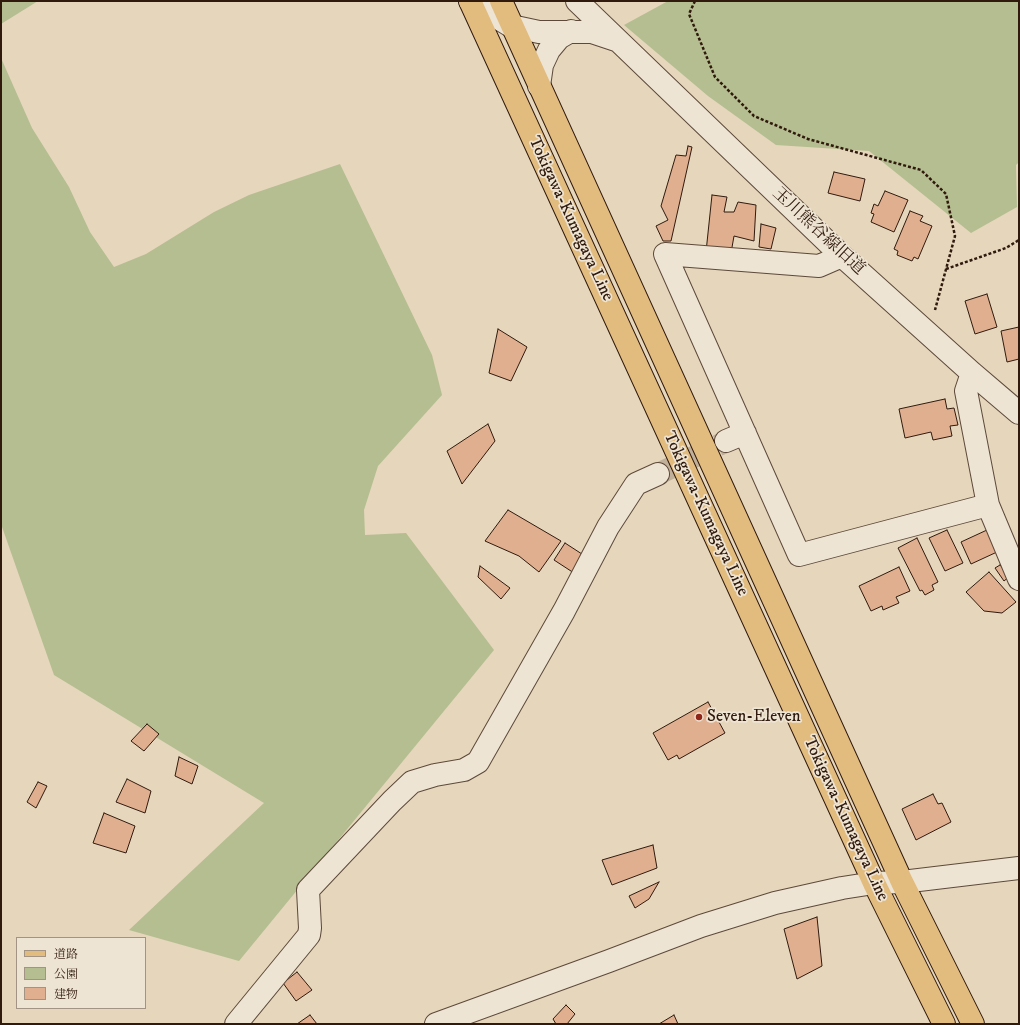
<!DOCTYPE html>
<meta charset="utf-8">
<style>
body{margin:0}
#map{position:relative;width:1020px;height:1025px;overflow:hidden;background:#e5d6bc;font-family:"IM FELL DW Pica","Noto Serif JP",serif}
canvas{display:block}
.frame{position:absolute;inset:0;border:2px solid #301a0e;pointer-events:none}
.legend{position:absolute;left:16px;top:937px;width:130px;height:72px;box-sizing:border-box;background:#eee4d3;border:1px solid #a29384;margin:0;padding:5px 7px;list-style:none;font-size:12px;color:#301a0e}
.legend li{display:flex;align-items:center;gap:8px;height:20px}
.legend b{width:20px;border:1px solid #a29384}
</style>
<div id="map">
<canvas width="1020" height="1025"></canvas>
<div class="frame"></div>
<ul class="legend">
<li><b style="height:5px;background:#e2bb7e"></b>道路</li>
<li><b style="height:11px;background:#b5be90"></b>公園</li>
<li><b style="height:11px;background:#dfaf8f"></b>建物</li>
</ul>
</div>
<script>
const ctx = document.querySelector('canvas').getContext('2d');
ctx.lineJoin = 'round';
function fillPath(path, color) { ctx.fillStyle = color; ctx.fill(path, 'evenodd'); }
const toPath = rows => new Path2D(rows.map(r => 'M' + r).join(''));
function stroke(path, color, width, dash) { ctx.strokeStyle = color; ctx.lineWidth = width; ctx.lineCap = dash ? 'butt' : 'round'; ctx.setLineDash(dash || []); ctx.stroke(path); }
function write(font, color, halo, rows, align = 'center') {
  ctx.font = font + ' "IM FELL DW Pica","Noto Serif JP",serif'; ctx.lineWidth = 3.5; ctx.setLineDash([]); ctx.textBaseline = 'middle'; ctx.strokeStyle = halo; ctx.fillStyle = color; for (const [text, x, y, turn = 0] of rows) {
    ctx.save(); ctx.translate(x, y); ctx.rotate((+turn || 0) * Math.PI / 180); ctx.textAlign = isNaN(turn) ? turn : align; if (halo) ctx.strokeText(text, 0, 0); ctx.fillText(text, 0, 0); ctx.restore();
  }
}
fillPath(toPath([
 [1,1,38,1,1,24],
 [668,1,1019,1,1019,162,1016,165,1017,207,971,233,869,151,776,145,708,96,624,25],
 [1,58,32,128,69,187,90,232,114,267,146,254,214,212,249,195,340,164,432,355,442,395,378,466,364,510,365,535,406,533,494,650,239,961,129,930,264,803,54,675,1,524]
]), '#b5be90');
const building = toPath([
 [688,146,692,147,671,241,663,241,656,226,668,220,661,206,676,155,686,156,688,146],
 [834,172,865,179,860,201,828,193,834,172],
 [885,191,908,200,894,232,871,222,874,214,871,213,874,204,878,206,885,191],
 [712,195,727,197,724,212,734,212,738,202,756,205,754,241,734,236,731,253,706,252,712,195],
 [910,211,923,216,920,221,932,226,918,259,914,257,912,261,897,255,898,251,894,249,910,211],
 [761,224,776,228,771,249,759,247,761,224],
 [987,294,997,327,975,334,965,301,987,294],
 [1019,327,1019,359,1007,362,1001,331,1019,327],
 [498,329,527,347,511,381,489,373,498,329],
 [945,399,947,409,954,408,958,425,950,426,952,436,933,440,931,432,905,438,899,409,945,399],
 [488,424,495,441,462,484,447,451,488,424],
 [508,510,561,541,539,572,519,556,485,541,508,510],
 [947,530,963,563,945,571,929,538,947,530],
 [987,530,997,552,971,564,961,542,987,530],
 [917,538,938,582,932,585,934,590,925,595,922,590,920,591,898,548,917,538],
 [565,543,585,556,574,573,554,560,565,543],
 [1000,565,1010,576,1004,581,995,568,1000,565],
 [480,566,510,588,501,599,478,577,480,566],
 [899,567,910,591,896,597,899,603,883,610,882,606,871,611,859,586,899,567],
 [989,572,1016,602,1002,613,984,611,966,592,989,572],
 [708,702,725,733,679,759,677,755,668,760,653,733,708,702],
 [147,724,159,734,144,751,131,741,147,724],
 [179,757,198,766,192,784,175,776,179,757],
 [127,779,151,791,145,813,116,802,127,779],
 [38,782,47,786,36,808,27,802,38,782],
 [933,794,938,804,942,803,951,822,916,840,902,809,933,794],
 [104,813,135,826,126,853,93,843,104,813],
 [653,845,657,868,612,885,602,860,653,845],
 [659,882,649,899,635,908,629,896,659,882],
 [817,917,822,966,797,979,784,929,817,917],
 [297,972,312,990,296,1001,283,983,297,972],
 [566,1005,575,1014,567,1024,556,1024,553,1019,566,1005],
 [310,1015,317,1024,297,1024,310,1015],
 [674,1015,678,1024,659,1024,674,1015]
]);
fillPath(building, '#dfaf8f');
stroke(building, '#301a0e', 1);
stroke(toPath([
 [658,474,723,443]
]), '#c1b099', 22, [22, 11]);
const minor = toPath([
 [470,1,511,26,539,32,592,32,616,40],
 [577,1,842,256,972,373,1019,413],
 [539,86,542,65,549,50,559,38,571,31],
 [842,256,819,266,665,254,799,555,988,505],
 [972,373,966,391,988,505,1019,579],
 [726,441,745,433],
 [236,1024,309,935,310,928,308,890,392,801,412,782,435,775,464,770,478,762,564,611,608,527,636,484,658,474],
 [436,1024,609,961,701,926,775,903,842,888,874,883,902,882,1019,868]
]);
const major = toPath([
 [470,1,874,883,944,1024],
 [501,1,902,882,973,1024]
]);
stroke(minor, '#5d493a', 24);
stroke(major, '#301a0e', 24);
stroke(toPath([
 [695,1,689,14,715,77,754,116,808,139,921,170,946,194,955,236,935,310],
 [946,269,1006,248,1019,240]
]), '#301a0e', 2.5, [3, 2]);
stroke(minor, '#eee4d3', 22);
stroke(major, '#e2bb7e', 22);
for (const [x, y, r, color] of [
 [699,717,4,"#8f2418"]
]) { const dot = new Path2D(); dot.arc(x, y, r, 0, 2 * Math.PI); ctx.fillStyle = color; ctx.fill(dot); stroke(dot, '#eee4d3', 1.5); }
write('17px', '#301a0e', '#eee4d3', [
 ["Tokigawa-Kumagaya Line",570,219,65],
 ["玉川熊谷線旧道",818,232,43],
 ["Tokigawa-Kumagaya Line",705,514,65],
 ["Tokigawa-Kumagaya Line",845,819,65]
]);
write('17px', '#301a0e', '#eee4d3', [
 ["Seven-Eleven",707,717]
], 'left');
</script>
